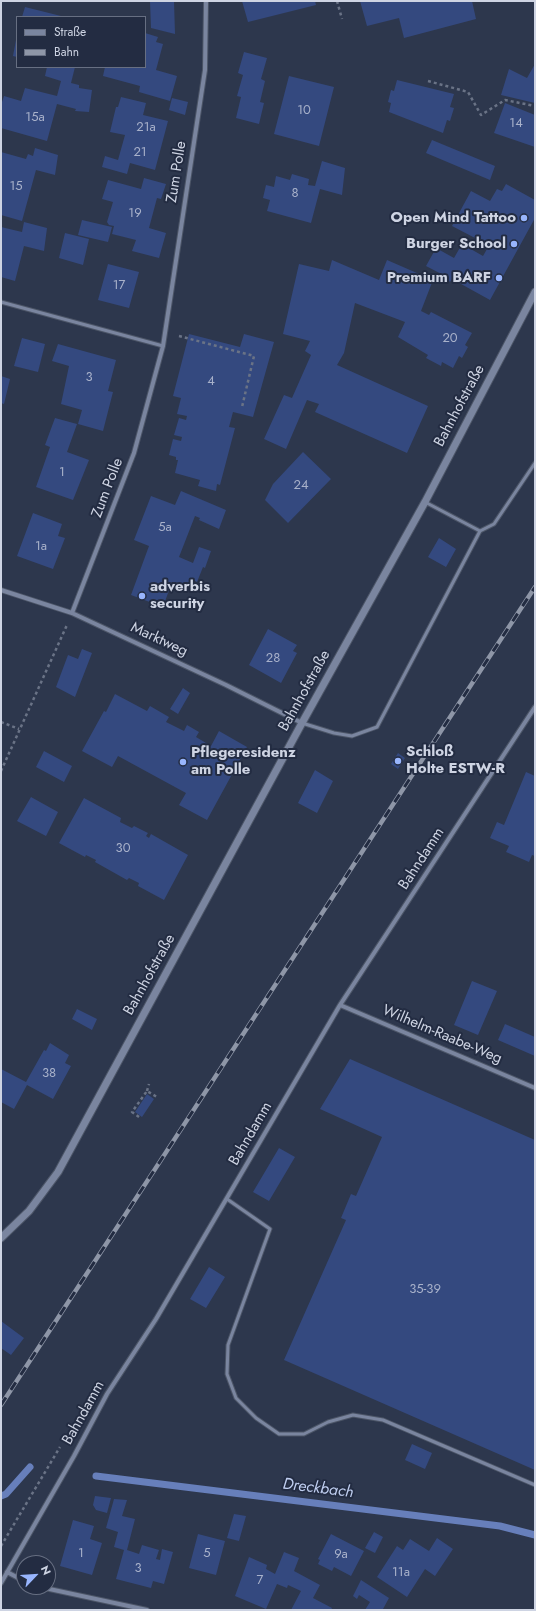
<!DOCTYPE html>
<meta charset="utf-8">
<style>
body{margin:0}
#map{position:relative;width:536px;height:1611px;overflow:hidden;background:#2d374d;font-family:Jost,sans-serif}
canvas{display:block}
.frame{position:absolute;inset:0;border:2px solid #ced4e3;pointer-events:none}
.legend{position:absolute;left:16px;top:16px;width:130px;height:52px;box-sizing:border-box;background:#232c42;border:1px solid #676f82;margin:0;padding:5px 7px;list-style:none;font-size:12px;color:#ced4e3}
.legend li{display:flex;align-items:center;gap:8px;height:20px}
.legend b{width:20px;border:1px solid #676f82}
.north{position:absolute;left:16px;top:1555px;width:40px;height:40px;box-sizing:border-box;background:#232c42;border:1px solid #676f82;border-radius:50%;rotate:65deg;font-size:11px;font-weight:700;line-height:16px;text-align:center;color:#ced4e3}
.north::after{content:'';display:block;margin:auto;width:14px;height:18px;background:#98b5fd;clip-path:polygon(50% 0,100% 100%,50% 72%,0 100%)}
</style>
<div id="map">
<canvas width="536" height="1611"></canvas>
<div class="frame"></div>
<ul class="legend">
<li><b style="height:5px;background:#7a859f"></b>Straße</li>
<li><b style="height:5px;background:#8e96a7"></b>Bahn</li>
</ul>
<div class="north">N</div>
</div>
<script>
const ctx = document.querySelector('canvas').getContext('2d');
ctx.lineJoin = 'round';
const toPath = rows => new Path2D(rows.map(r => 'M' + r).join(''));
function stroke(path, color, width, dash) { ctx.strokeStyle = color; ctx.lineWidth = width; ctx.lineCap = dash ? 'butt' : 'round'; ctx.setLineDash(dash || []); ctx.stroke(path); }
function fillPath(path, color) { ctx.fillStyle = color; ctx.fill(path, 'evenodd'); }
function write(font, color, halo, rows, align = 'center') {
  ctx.font = font + ' Jost,sans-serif'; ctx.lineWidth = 4; ctx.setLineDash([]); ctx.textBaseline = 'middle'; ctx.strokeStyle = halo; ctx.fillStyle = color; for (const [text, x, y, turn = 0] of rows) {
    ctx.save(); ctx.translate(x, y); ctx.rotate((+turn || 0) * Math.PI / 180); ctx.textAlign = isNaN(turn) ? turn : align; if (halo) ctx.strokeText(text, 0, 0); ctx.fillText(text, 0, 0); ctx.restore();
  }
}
stroke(toPath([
 [96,1476,500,1526,535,1535],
 [1,1496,6,1494,30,1467]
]), '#677fbb', 7);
fillPath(toPath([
 [150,1,174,1,175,34,151,28],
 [242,1,315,1,316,5,248,22],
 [360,1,472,1,476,19,404,38,399,18,367,26],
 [25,7,61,16,61,17,22,17],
 [145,33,158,37,156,42,163,44,156,70,177,76,170,101,139,92,140,86,103,76,105,67,145,67],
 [16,40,17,40,17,57,13,56],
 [244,52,267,58,261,79,265,81,260,102,264,103,259,124,236,118,241,97,237,96,243,75,238,73],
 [535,64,535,103,501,95,509,69,527,78],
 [47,67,75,67,71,83,79,85,79,88,92,90,89,112,75,111,76,109,57,104,47,141,1,128,1,105,4,96,21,101,25,88,57,96,61,81,45,76],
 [289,76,334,87,319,146,274,134],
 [397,80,454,94,450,107,454,108,450,121,447,120,443,133,389,112,391,103,388,102,391,90,394,91],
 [121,97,146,103,143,115,168,121,155,170,130,163,127,174,102,167,105,156,118,160,125,135,110,132,116,107,118,107],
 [172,98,188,102,185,115,169,110],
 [505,103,535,115,535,147,494,133],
 [432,140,495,166,490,180,426,153],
 [35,148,58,155,55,175,36,170,22,221,1,215,1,152,26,159,28,154,33,156],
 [322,161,345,168,342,195,320,189,311,223,267,211,270,200,263,198,266,185,274,187,276,176,290,180,292,174,309,179,308,185,315,186],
 [144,178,166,184,161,199,157,198,149,228,166,233,159,258,132,251,136,240,112,234,114,226,109,225,107,222,113,202,102,199,108,180,141,189],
 [506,184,535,200,535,218,490,300,452,279,450,282,448,280,449,278,426,266,436,248,454,258,462,244,483,256,487,249,473,243,475,238,452,226,471,191,490,201,497,189,502,191],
 [82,220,112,227,108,242,78,235],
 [24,222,47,228,44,251,24,246,15,281,1,277,1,227,22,232],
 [65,233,89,239,83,265,59,258],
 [332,260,379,280,387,260,433,280,421,311,429,315,431,312,472,333,465,345,468,347,462,358,459,356,453,368,442,362,441,366,426,358,428,355,398,337,405,322,355,303,344,353,337,365,428,406,407,453,315,412,319,404,307,400,286,449,264,439,284,395,292,398,311,355,305,351,310,341,283,334,299,264,329,271],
 [108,264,139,272,129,308,98,300],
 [189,334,240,347,244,334,274,342,253,417,233,412,229,427,235,428,220,485,217,484,216,491,198,486,200,480,175,473,178,460,176,460,176,457,169,455,173,439,181,441,182,437,174,435,179,418,186,420,187,416,177,414,181,398,173,396],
 [22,338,45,344,38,372,14,366],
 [58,344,116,360,108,391,113,392,103,431,78,424,82,410,61,404,69,366,52,361],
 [1,376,10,379,4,404,1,403],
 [55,418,77,424,67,452,89,460,73,500,36,487,50,447,45,445],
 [303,452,331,479,288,523,265,500,273,484],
 [181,491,226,510,219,529,199,520,200,518,195,516,179,557,193,563,199,547,211,551,205,568,203,567,197,582,192,579,188,588,172,582,163,607,131,595,149,546,134,540,151,496,175,505],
 [33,513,62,524,58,536,65,538,53,569,17,556],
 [439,538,456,549,446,567,428,557],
 [268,629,297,645,293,651,297,653,281,683,249,665],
 [82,649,92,653,75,697,56,687,68,655,78,659],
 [183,688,190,693,178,714,170,709],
 [115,694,147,711,150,706,169,717,166,722,184,731,187,725,199,732,196,737,211,746,219,731,247,747,207,820,179,805,186,793,118,756,112,767,82,751,104,711,106,712],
 [44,751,72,766,64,782,36,767],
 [398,753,405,758,398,769,391,764],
 [315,770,333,781,317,813,298,803],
 [526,772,535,776,535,856,532,855,529,862,506,852,509,846,490,838,497,822,504,825],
 [31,797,58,812,46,836,17,821],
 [84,798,121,818,120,822,132,828,134,826,148,833,146,836,149,838,151,834,188,855,164,900,138,886,139,883,129,878,127,880,95,862,96,860,86,855,85,857,59,843],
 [472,981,497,991,478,1035,454,1025],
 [77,1009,97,1019,92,1030,72,1019],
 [505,1024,535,1037,535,1056,498,1040],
 [50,1043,69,1055,65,1063,71,1066,53,1099,27,1085,14,1109,1,1102,1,1069,26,1082,44,1050,46,1051],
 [350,1059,535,1140,535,1470,284,1360,346,1220,341,1218,351,1194,356,1196,382,1137,320,1109],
 [147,1094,154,1099,142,1117,135,1112],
 [279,1148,295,1157,269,1201,253,1192],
 [209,1267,225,1277,206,1308,190,1299],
 [1,1321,24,1338,11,1355,1,1348],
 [412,1444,432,1453,425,1469,405,1460],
 [95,1496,111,1498,107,1513,96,1510,93,1505],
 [114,1499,127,1500,122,1516,135,1519,127,1550,139,1554,142,1545,159,1550,156,1559,160,1560,162,1549,173,1552,164,1584,153,1581,151,1588,116,1579,124,1550,114,1547,118,1532,106,1528],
 [234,1514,246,1516,239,1541,227,1538],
 [73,1520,94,1526,90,1539,102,1543,92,1575,60,1566],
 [374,1532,383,1537,375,1553,365,1548],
 [198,1534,225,1541,216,1575,189,1568],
 [331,1534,364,1551,351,1576,334,1567,332,1571,318,1564,320,1560,318,1559],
 [437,1538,453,1549,435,1576,425,1569,407,1597,377,1577,397,1546,403,1550,410,1539,429,1551],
 [284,1552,299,1558,294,1571,320,1585,313,1598,332,1608,331,1610,291,1610,301,1591,288,1585,287,1588,277,1584,266,1609,235,1596,249,1557,267,1565,266,1569,275,1574],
 [361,1580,389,1598,383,1609,385,1610,365,1610,370,1602,359,1595,357,1599,353,1596]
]), '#34497f');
const service = toPath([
 [1,302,163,346],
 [425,502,480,531],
 [302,723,334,733,352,736,377,727,480,531,494,524,535,463],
 [227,1199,270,1229,228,1345,227,1374,236,1398,256,1418,279,1434,304,1434,328,1422,353,1415,383,1420,535,1485]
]);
const minor = toPath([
 [1,590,72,613,226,685,302,723],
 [72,613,134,453,163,346,205,70,206,1],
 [340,1005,535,1088],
 [7,1572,24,1581],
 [1,1583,74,1456,107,1394,156,1319,340,1005,535,707],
 [40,1587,147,1610]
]);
const tertiary = toPath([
 [1,1238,29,1211,58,1172,302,723,425,502,535,292]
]);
stroke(service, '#4c5567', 5);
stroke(minor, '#4c5567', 6);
stroke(tertiary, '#4c5567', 9);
stroke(toPath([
 [337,1,342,19],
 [428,81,468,92,481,115,505,100,535,106],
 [179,336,254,356,242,407],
 [1,722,19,729],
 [1,771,67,625],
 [147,1091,149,1084],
 [139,1117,132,1112,147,1091,157,1097],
 [1,1546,60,1447]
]), '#6a7386', 2.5, [3, 3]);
stroke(service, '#7a859f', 3);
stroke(minor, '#7a859f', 4);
stroke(tertiary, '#7a859f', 7);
const rail = toPath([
 [1,1405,535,587]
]);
stroke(rail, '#8e96a7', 4.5);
stroke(rail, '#232c42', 3, [9]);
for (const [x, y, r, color] of [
 [524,218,4,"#98b5fd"],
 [514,244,4,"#98b5fd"],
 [499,278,4,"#98b5fd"],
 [142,596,4,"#98b5fd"],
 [398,761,4,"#98b5fd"],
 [183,762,4,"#98b5fd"]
]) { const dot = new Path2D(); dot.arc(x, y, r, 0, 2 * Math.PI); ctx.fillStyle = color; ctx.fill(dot); stroke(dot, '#232c42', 1.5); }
write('13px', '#a8b1ca', null, [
 ["10",304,111],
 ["15a",35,118],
 ["14",516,124],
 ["21a",146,128],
 ["21",140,153],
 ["15",16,187],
 ["8",295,194],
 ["19",135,214],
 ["17",119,286],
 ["20",450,339],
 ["3",89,378],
 ["4",211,382],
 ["1",62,473],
 ["24",301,486],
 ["5a",165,528],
 ["1a",41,547],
 ["28",273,659],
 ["30",123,849],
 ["38",49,1074],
 ["35-39",425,1290],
 ["1",81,1554],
 ["5",207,1554],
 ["9a",341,1555],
 ["3",138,1569],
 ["11a",401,1573],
 ["7",260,1581]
]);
write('15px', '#ced4e3', '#232c42', [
 ["Zum Polle",177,172,-81],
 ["Bahnhofstraße",460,406,-62],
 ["Zum Polle",108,488,-69],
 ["Marktweg",159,640,25],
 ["Bahnhofstraße",305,691,-61],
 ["Bahndamm",422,859,-57],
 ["Bahnhofstraße",150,975,-61],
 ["Wilhelm-Raabe-Weg",442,1035,23],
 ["Bahndamm",251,1134,-60],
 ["Bahndamm",84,1413,-61]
]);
write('bold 15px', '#ced4e3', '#232c42', [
 ["Open Mind Tattoo",516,218],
 ["Burger School",506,244],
 ["Premium BARF",491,278],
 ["adverbis",150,587,"left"],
 ["security",150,604,"left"],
 ["Schloß",406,752,"left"],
 ["Holte ESTW-R",406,769,"left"],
 ["Pflegeresidenz",191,753,"left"],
 ["am Polle",191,770,"left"]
], 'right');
write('italic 16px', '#c0cff1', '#232c42', [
 ["Dreckbach",318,1489,7]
]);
</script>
